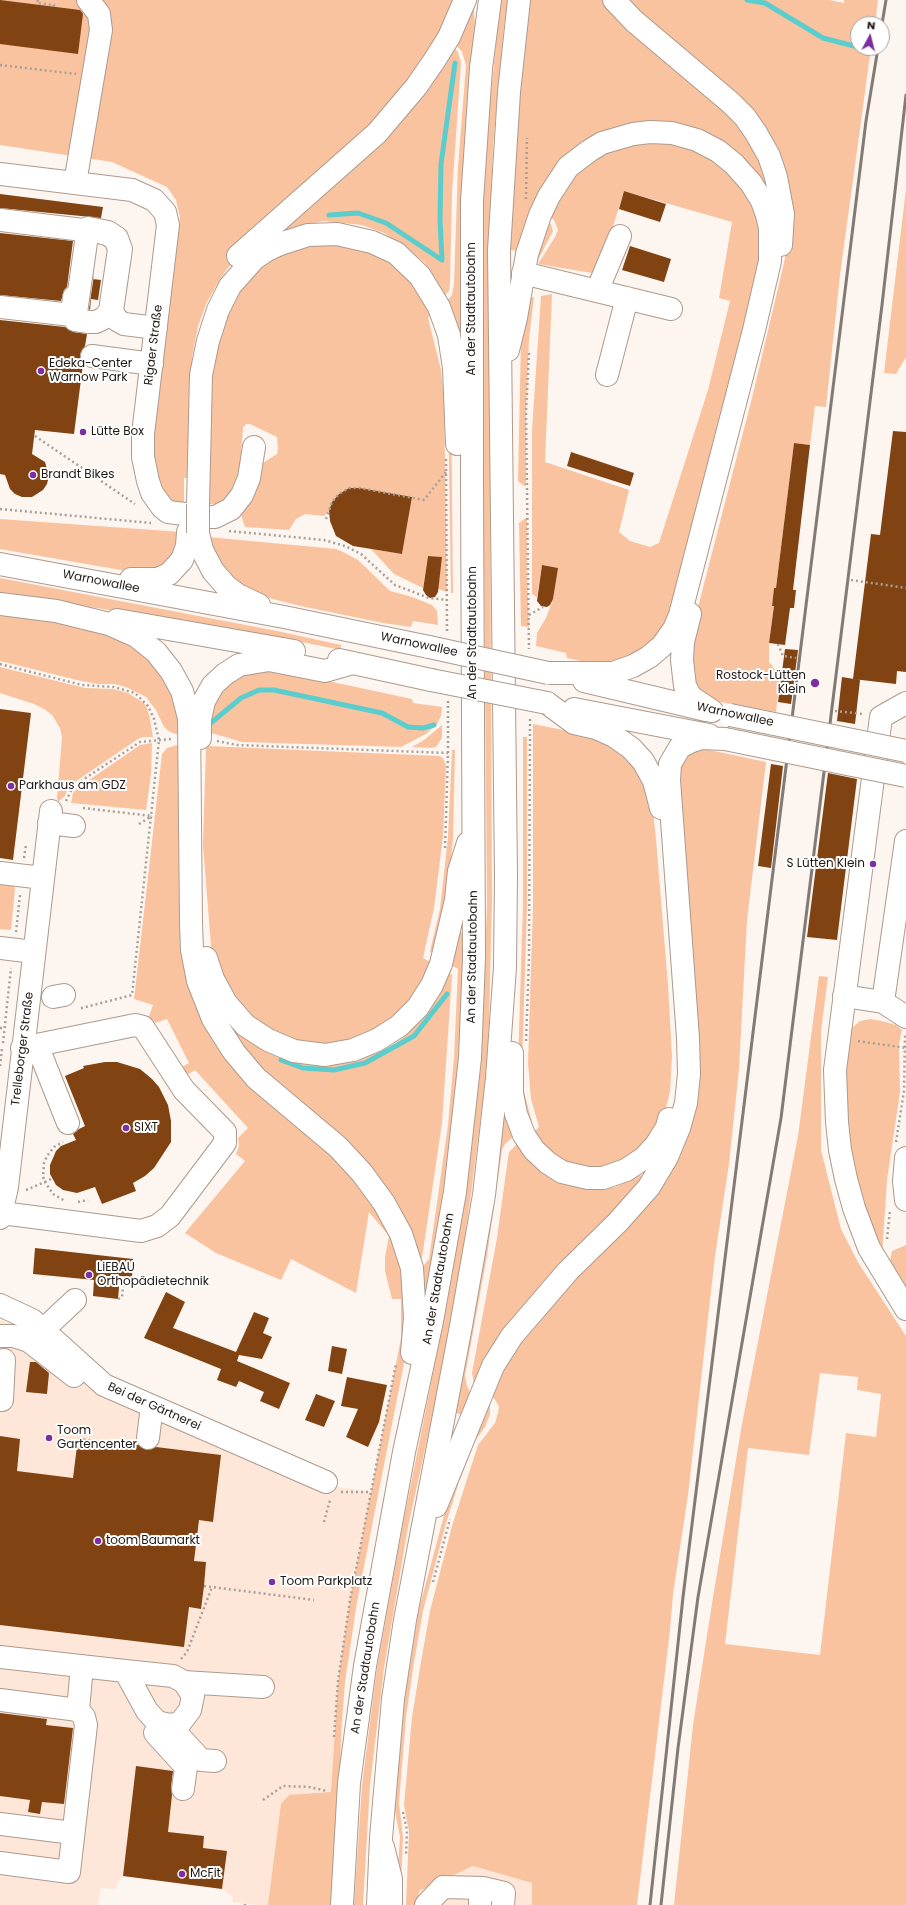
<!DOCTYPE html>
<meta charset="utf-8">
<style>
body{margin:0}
#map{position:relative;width:906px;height:1905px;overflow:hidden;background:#fdf5ef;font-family:Poppins,sans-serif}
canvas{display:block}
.north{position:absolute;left:850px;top:16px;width:40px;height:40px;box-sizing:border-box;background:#fff;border:1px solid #a5a3a1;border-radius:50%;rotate:7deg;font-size:11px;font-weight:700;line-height:16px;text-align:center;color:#1f1813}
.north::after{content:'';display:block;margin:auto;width:14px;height:18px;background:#7b2fa0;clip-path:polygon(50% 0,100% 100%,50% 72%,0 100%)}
</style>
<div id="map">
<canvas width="906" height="1905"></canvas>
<div class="north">N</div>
</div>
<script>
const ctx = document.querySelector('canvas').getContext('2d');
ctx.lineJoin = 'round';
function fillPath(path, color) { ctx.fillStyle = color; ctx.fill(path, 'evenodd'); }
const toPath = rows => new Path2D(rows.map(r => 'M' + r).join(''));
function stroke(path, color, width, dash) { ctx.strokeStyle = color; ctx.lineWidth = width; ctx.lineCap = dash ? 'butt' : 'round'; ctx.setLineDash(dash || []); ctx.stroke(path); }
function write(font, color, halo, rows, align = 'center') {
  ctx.font = font + ' Poppins,sans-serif'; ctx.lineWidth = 4; ctx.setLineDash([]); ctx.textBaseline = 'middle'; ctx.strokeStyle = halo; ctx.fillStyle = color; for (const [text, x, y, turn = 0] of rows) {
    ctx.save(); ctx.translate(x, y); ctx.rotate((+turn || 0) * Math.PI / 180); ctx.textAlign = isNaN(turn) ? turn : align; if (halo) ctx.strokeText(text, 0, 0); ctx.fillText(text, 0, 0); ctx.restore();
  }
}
fillPath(toPath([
 [0,1320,24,1329,104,1385,339,1487,371,1492,350,1600,338,1681,325,1905,256,1905,232,1902,233,1897,222,1889,123,1876,117,1883,116,1889,101,1888,98,1905,0,1905],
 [473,1866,533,1883,532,1905,406,1905,406,1897]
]), '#fee7d9');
fillPath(toPath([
 [0,0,473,0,475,26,462,200,462,348,439,307,428,318,441,370,444,398,447,592,438,589,442,557,428,556,423,588,394,574,371,549,402,554,412,497,360,488,349,488,339,494,332,502,329,511,324,516,305,514,296,519,289,530,245,527,240,512,258,466,277,454,278,448,277,437,250,424,246,424,243,428,239,479,233,494,220,504,203,504,210,331,267,250,361,238,446,302,452,295,454,283,458,167,466,65,462,52,449,37,434,61,235,259,222,276,207,302,198,326,192,357,189,478,184,478,184,502,181,502,181,507,169,502,162,489,154,461,152,444,180,217,176,200,167,187,112,162,0,145],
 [500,0,508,0,504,26,493,147,489,245,492,900,488,1061,471,1194,452,1325,408,1527,384,1668,370,1785,363,1905,354,1905,362,1785,377,1668,402,1529,443,1323,466,1193,481,1060,487,903,482,329,483,201,486,146],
 [528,0,604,0,728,111,760,158,772,203,722,142,590,139,517,251,511,250,510,246,516,115],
 [625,0,829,0,844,3,844,0,878,0,875,24,858,24,858,48,871,48,840,275,826,407,815,406,810,445,794,443,776,588,774,588,772,605,774,606,769,643,769,662,780,676,776,712,715,701,697,688,692,680,695,619,752,398,784,263,789,236,774,154],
 [453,47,458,52,461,63,452,193,450,283,449,291,445,295,436,279,424,262,408,249,384,233,362,225,323,221,284,230,284,226],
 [631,142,675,143,701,151,722,165,742,185,758,215,764,258,678,594,662,635,630,659,599,665,567,658,566,653,536,646,537,633,546,618,553,599,557,568,542,565,537,597,532,594,532,430,541,296,552,294,545,462,629,490,619,532,630,541,650,547,659,543,708,390,730,301,719,298,732,222,624,191,598,274,538,264,555,237,558,230,554,220,548,216,574,173,590,160],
 [906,189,906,357,896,374,884,373],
 [547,221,551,224,553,231,536,264],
 [534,297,529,339,526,411,526,486,524,486,518,481,521,338,530,298],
 [433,316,451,387,453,593,451,593,448,398,443,355,431,318],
 [527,517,527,574,529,627,521,626,519,523],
 [0,519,181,532,182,541,166,565,138,573,0,549],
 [208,537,336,549,343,552,358,560,390,591,412,597,432,605,437,611,438,625,413,621,411,627,383,623,296,605,250,593,220,567],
 [0,578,277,631,341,645,341,650,282,638,172,619,0,594],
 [0,613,48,620,102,630,138,649,162,674,178,708,180,733,176,734,170,732,164,727,156,710,146,697,126,687,114,684,98,684,81,681,0,661],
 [0,667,85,688,113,689,128,693,144,703,147,708,150,719,153,737,143,737,138,739,85,775,69,786,65,796,58,802,57,799,62,737,60,728,52,715,44,709,34,704,0,693],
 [272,669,412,699,413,703,442,707,441,716,437,724,426,734,401,747,242,742,205,731,210,710,225,687,241,676],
 [533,724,583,734,597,739,620,752,631,763,639,775,646,786,652,803,656,839,668,985,672,1056,670,1092,663,1119,636,1156,602,1170,559,1161,532,1134,539,1127,531,1099,528,1063,533,904],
 [442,725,442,738,436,747,431,748,412,747,424,740],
 [523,737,527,737,527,905,522,1065,523,1088,533,1126,529,1128,518,1064,523,904],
 [152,743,151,774,146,810,71,803,73,793,79,787,140,745],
 [180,744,179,927,185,965,191,989,307,1131,349,1173,383,1218,399,1251,409,1338,357,1602,345,1682,341,1735,340,1792,332,1905,268,1905,281,1804,289,1795,331,1792,338,1681,350,1600,401,1338,401,1299,392,1299,385,1271,385,1257,389,1236,369,1212,356,1293,291,1259,281,1280,216,1253,185,1233,245,1161,236,1154,239,1146,238,1138,248,1128,195,1070,184,1077,179,1069,189,1063,167,1019,155,1023,149,1016,153,1005,134,999,162,754,167,748],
 [206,746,439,756,443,758,446,766,443,836,434,908,423,958,432,963,427,978,401,1013,351,1043,320,1045,290,1040,256,1021,234,999,217,966,211,946,203,845],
 [705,749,766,762,747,920,739,1069,729,1164,715,1256,688,1495,673,1594,670,1630,637,1905,532,1905,532,1883,473,1866,419,1891,418,1905,406,1905,409,1831,404,1805,412,1717,421,1662,430,1611,452,1526,478,1445,495,1423,498,1413,499,1407,496,1401,489,1393,508,1358,688,1127,675,778,682,759,696,750],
 [452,750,455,750,453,839,445,911,435,957,430,951,440,909,448,837],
 [0,880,10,881,15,888,11,930,0,929],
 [459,931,465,935,460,1059,453,1126,444,1190,422,1319,419,1271,429,1259,448,1125,454,1058,458,969,449,964],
 [448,972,452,975,442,1123,422,1258,418,1262,413,1244,253,1062,226,1019,236,1032,251,1043,269,1053,282,1059,316,1065,339,1064,359,1059,387,1049,404,1037,420,1021,438,998,444,986],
 [819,976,828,977,821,1031,821,1150,841,1229,859,1264,906,1336,906,1905,674,1905,693,1725,713,1597,742,1424,798,1136],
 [820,1373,858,1377,857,1390,881,1394,876,1437,846,1433,820,1655,725,1644,748,1448,809,1455],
 [870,1019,882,1021,896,1025,902,1030,899,1044,900,1092,887,1180,882,1256,854,1176,843,1098,846,1033,860,1021],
 [505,1097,514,1136,505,1144,502,1150,487,1256,465,1376,467,1386,470,1392,464,1416,454,1412],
 [518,1143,558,1181,575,1187,585,1189,615,1187,641,1175,645,1177,474,1385,472,1373,497,1238,508,1158,509,1152],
 [906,1245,906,1286,890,1261,892,1251],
 [485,1401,490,1405,490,1414,485,1427,475,1441,459,1482,446,1523,423,1611,414,1662,406,1717,399,1803,403,1837,400,1905,396,1896,400,1837,393,1800,401,1715,410,1660,419,1609,454,1478]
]), '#f9c3a0');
stroke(toPath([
 [747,0,765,3,823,38,858,47],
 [864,48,869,49],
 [329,215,358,213,386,223,442,260,440,220,441,164,455,63],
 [212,722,241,698,259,690,274,690,382,713,408,727,423,728,434,725],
 [281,1060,303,1068,334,1070,365,1063,414,1036,447,994]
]), '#5bcdcd', 5);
fillPath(toPath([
 [0,0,80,10,83,14,78,54,0,44],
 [624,191,666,204,660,222,619,209],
 [0,194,103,207,101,218,0,208],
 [0,233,73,241,67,287,64,290,61,301,0,295],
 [630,246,671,259,664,282,622,270],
 [94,275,93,279,101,280,98,300,91,299,90,310,89,309],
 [0,320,65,327,73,332,87,334,85,346,80,354,80,360,83,364,74,434,35,430,32,454,45,462,49,476,47,484,43,490,32,497,22,497,15,494,10,489,5,475,0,474],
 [893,431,906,432,906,672,897,671,896,684,853,679,871,534,880,535],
 [794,443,810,445,793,590,796,590,794,608,790,608,785,645,769,643,774,606,772,606,774,588,776,588],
 [571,452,634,473,630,486,567,466],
 [349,488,360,488,412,497,402,554,353,546,336,536,330,521,329,511,332,502,339,494],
 [428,556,442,557,438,592,435,597,430,598,426,595,423,590],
 [542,565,558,568,553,599,550,605,547,607,541,606,537,601],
 [785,649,798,650,791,704,778,702],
 [842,677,860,680,855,724,837,721],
 [0,709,31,713,13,860,0,858],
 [771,764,783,766,771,868,758,866],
 [828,773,857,779,837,940,807,937],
 [105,1062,117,1062,140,1069,152,1079,159,1087,168,1105,171,1121,171,1142,154,1168,145,1176,133,1183,136,1191,102,1204,95,1187,77,1193,63,1190,56,1185,50,1174,50,1165,56,1151,61,1146,76,1140,73,1134,79,1129,85,1126,65,1076,84,1068,83,1066],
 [35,1248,133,1259,132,1277,120,1276,118,1299,93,1296,94,1280,33,1274],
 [166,1292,185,1302,173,1328,236,1352,254,1312,269,1318,263,1333,272,1337,262,1359,239,1355,237,1361,290,1383,279,1409,260,1401,264,1392,239,1381,236,1387,217,1380,221,1369,144,1338],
 [332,1346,347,1349,342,1374,328,1371],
 [30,1362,36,1362,49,1373,47,1394,26,1392],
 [347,1377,387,1385,379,1422,368,1447,346,1437,358,1409,341,1406],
 [316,1394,335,1401,324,1427,305,1420],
 [0,1436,20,1439,17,1471,73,1478,78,1438,138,1445,147,1450,156,1447,221,1455,213,1522,199,1520,194,1561,206,1562,204,1586,201,1609,189,1607,184,1647,0,1625],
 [0,1713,47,1719,46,1725,73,1728,64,1804,42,1802,40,1814,28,1812,30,1800,0,1796],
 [136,1766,173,1771,171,1787,172,1795,168,1832,204,1836,203,1848,227,1851,222,1889,123,1876]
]), '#804311');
const minor = toPath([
 [0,174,132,190,154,200,165,212,168,225,143,434,143,457,148,481,152,493,162,507,168,512,210,517,215,517,231,509,242,495,249,478,254,447],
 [75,183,101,30,99,14,88,0],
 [0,220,83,230,99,232,107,234,115,239,119,249,110,311,104,318,96,322,89,322,75,320,88,228,108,232,117,238,121,249,112,311,117,320,124,324,156,328],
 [523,273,671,309],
 [597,291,620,236],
 [0,307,72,315,74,297],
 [92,356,152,364],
 [607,375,627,298],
 [906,703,881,717,835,1070,837,1122,840,1150,846,1179,854,1208,869,1248,906,1309],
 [49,823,74,826],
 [0,873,43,878],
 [0,948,34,952],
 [844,996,883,1002,906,1017],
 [53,997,64,995],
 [883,1002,906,841],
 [37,1045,68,1123],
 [2,1213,141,1231,157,1226,170,1216,225,1143,225,1132,184,1090,143,1027,135,1025,22,1048],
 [0,1218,7,1187,51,811],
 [0,1305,32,1320,104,1385,326,1482],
 [43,1330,75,1300],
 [0,1336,14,1336,29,1341,74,1376],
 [0,1400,2,1400,4,1360],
 [148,1438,151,1414],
 [0,1657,125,1671,147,1711,157,1722,169,1725,180,1723,190,1710,193,1696,184,1682,173,1676,125,1671],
 [184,1682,263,1687],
 [0,1700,78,1710,84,1717,86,1725,69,1872,0,1863],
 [78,1710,82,1666],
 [169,1725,201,1760,215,1761],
 [155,1733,186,1767,183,1789],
 [0,1824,73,1833],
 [383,1847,391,1879,391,1905],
 [483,1888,504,1893,503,1905],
 [426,1905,443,1887,483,1888,480,1893,480,1905]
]);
const highway = toPath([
 [614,0,634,21,731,103,745,117,756,133,769,156,776,177,783,214,781,245],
 [238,256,377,133,416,87,434,61,449,37,465,0],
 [508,350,516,318,527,254,540,215,549,196,568,167,589,151,602,143,633,134,650,132,672,133,697,140,718,151,734,164,751,183,762,201,767,215,770,228,770,261,754,330,680,615,674,629,662,646,649,657,633,666,613,673,551,673],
 [198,504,201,375,208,341,218,310,230,286,254,259,267,250,280,244,308,235,337,234,372,242,396,253,420,276,439,307,449,335,454,368,457,444],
 [198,533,202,550,213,571,226,586,238,595,259,605],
 [0,564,284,617,429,647],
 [131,579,158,579,169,574,182,560,187,546,188,532],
 [0,604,56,611,109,624,136,636,156,652,171,671,182,691,189,718,191,923,192,950,198,981,213,1019,234,1052,256,1078,338,1147,362,1173,384,1203,401,1234,412,1268,415,1318,412,1353],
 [690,614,683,642,682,660,685,686,691,697,712,711],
 [117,620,294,651],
 [339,660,431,680],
 [584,681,706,710],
 [547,703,574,723,596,728,614,736,631,748,643,761,654,781,661,808],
 [574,709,709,735],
 [200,738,200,719,204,701,213,685,225,674,239,665,269,660,325,671,353,663],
 [206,958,213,979,226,1003,245,1025,268,1040,294,1051,325,1055,353,1050,377,1040,399,1026,418,1007,432,985,441,964,456,900,459,871,468,843],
 [512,1053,512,1093,516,1114,524,1135,534,1150,548,1163,562,1172,588,1178,603,1178,626,1170,644,1158,656,1145,667,1127,669,1119],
 [906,1158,904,1181,906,1200],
 [436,1506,493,1366,512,1336,568,1271,618,1222,649,1187,667,1157,679,1128,686,1103,689,1074,688,1038,669,780,670,764,680,747,692,741,701,738,725,739],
 [342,1905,349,1783,365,1666,404,1452,432,1321,455,1192,470,1058,474,958,472,481,472,201,481,68,490,0],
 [378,1905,381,1838,393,1699,405,1620,461,1326,484,1195,497,1078,505,967,506,876,499,250,509,92,519,0]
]);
stroke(minor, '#ad9a8d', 24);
stroke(highway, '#ad9a8d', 24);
stroke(toPath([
 [38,0,37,3,54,5,53,7],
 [0,65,76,74],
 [526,199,527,138],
 [529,353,526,411,529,649],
 [35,436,135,504],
 [446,459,447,632],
 [0,509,151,523],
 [326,519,332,502,339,494,349,488,360,488,424,500,446,472],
 [229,531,324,540,345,546,361,554,395,585,429,598,447,600],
 [851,580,906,588],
 [529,615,543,607],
 [778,644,783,656,796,658],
 [0,664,82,685,114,687,135,693,148,706,154,719,159,740,132,995,78,1009],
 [835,711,863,714],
 [217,741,237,745,448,753],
 [66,801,71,791,84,779,140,742,171,739],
 [83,808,152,816],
 [139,824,152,816],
 [445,848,448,753,448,701],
 [24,858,26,845],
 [16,932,20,895],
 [0,1028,4,1028],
 [526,1041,529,958,530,718],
 [858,1041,906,1048],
 [3,1043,11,968],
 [0,1066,2,1048],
 [896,1142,904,1091,905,1035],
 [51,1179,45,1182,43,1177,44,1163,47,1156,54,1147,63,1142],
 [26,1190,45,1182,53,1194,65,1201],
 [78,1202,88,1200],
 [887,1239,890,1210],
 [118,1299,122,1297,124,1277],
 [341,1492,371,1492],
 [324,1522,330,1500],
 [433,1582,450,1519],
 [204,1586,314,1600],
 [181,1659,187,1652,212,1587],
 [334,1737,338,1681,350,1600,396,1364],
 [263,1800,283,1786,309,1787,327,1791],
 [403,1812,407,1830,406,1855],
 [245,1905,245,1904]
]), '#a7a09a', 2.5, [2, 3]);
stroke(minor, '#fff', 22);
stroke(highway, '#fff', 22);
stroke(toPath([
 [882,24,886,0],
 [650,1905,683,1597,847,275,866,121,878,48],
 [661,1905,678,1748,698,1597,781,1118,882,305,906,95]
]), '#827a75', 3);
const highwayBridge = toPath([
 [198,504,198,533],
 [429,647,548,673],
 [431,680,547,703],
 [730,715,906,751],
 [725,739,906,776]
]);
stroke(highwayBridge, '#ad9a8d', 24, []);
stroke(highwayBridge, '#fff', 22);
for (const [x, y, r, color] of [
 [41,371,4,"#7b2fa0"],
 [83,432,4,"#7b2fa0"],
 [33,475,4,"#7b2fa0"],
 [815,683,5,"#7b2fa0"],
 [11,786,4,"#7b2fa0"],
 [873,864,4,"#7b2fa0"],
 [126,1128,4,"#7b2fa0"],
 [89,1275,4,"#7b2fa0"],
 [49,1438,4,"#7b2fa0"],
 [98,1541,4,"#7b2fa0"],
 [272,1582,4,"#7b2fa0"],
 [182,1874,4,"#7b2fa0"]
]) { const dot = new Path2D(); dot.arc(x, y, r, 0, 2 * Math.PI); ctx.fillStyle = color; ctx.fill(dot); stroke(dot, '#fff', 1.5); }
write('12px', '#1f1813', '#fff', [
 ["An der Stadtautobahn",472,309,-90],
 ["Rigaer Straße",154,345,-83],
 ["Warnowallee",101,582,11],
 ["An der Stadtautobahn",473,633,-90],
 ["Warnowallee",419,645,12],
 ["Warnowallee",735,715,12],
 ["An der Stadtautobahn",473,957,-89],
 ["Trelleborger Straße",23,1049,-83],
 ["An der Stadtautobahn",439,1279,-80],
 ["Bei der Gärtnerei",154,1407,24],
 ["An der Stadtautobahn",366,1668,-81]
]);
write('12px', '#1f1813', '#fff', [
 ["Edeka-Center",49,364],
 ["Warnow Park",49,378],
 ["Lütte Box",91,432],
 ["Brandt Bikes",41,475],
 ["Rostock-Lütten",806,676,"right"],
 ["Klein",806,690,"right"],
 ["Parkhaus am GDZ",19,786],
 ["S Lütten Klein",865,864,"right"],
 ["SIXT",134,1128],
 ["LiEBAU",97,1268],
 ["Orthopädietechnik",97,1282],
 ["Toom",57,1431],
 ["Gartencenter",57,1445],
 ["toom Baumarkt",106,1541],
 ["Toom Parkplatz",280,1582],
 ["McFit",190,1874]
], 'left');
</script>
